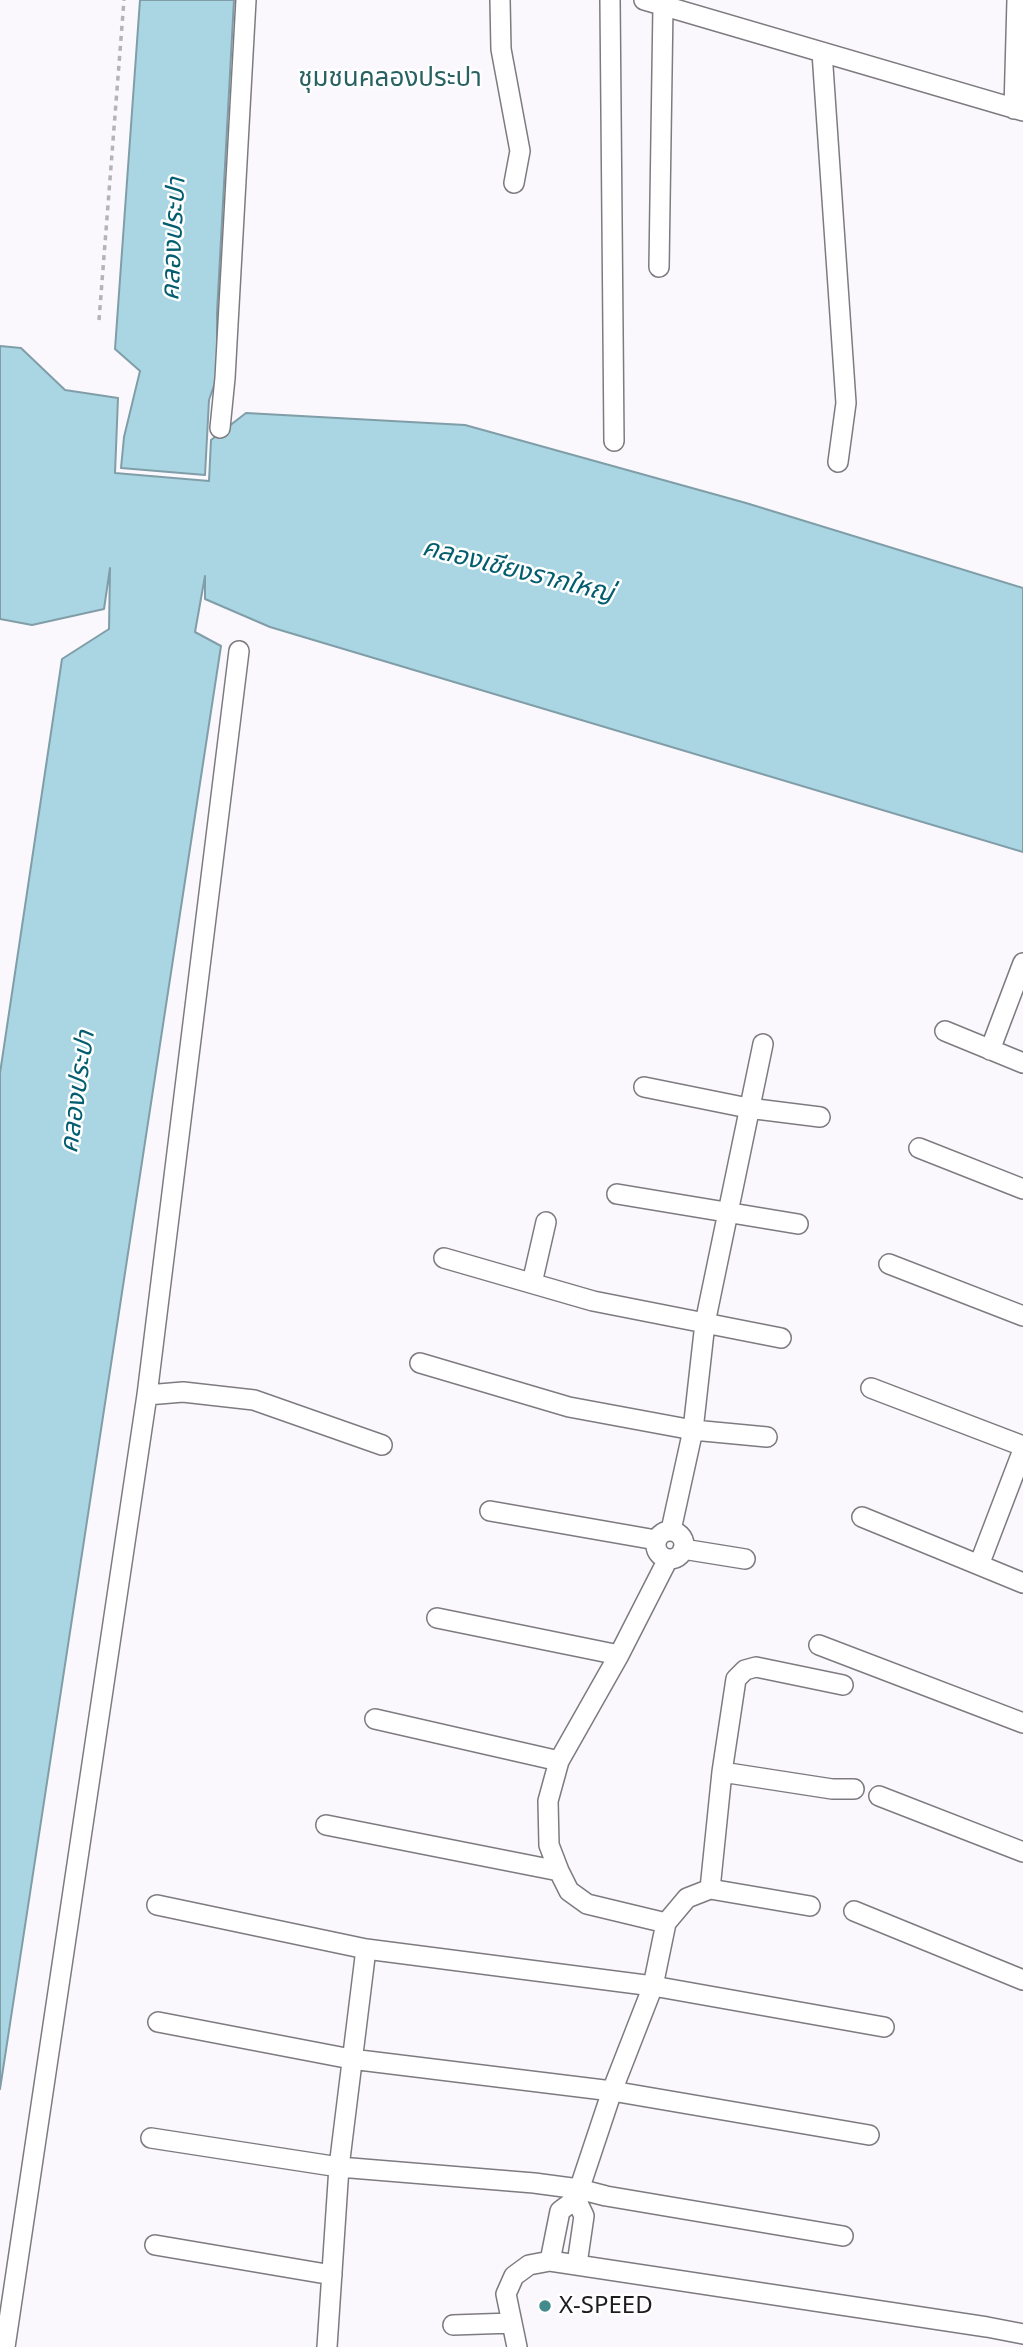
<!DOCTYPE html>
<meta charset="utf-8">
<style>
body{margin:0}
canvas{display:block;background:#faf7fd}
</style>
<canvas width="1023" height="2347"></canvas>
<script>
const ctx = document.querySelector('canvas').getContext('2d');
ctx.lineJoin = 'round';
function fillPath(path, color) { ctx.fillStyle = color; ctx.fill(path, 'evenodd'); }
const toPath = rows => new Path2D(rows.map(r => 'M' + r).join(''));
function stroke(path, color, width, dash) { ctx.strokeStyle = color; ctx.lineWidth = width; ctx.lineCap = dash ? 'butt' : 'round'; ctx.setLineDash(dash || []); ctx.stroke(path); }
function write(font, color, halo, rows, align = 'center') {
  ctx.font = font + ' "Noto Sans","Noto Sans Thai",sans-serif'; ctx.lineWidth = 5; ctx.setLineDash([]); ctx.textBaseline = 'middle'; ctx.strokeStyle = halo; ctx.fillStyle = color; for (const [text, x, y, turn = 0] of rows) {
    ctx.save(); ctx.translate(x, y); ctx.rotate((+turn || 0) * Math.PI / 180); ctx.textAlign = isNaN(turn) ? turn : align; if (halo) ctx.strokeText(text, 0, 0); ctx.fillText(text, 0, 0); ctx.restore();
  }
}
const water = toPath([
 [140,0,234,0,217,313,217,377,209,400,205,475,121,468,124,437,140,371,115,349,140,0],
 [0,346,21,348,65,390,118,398,115,473,209,481,211,440,246,413,465,425,746,503,1023,588,1023,852,270,627,205,599,205,576,195,632,221,646,0,2089,0,1073,62,659,109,629,110,568,104,609,32,625,0,619,0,346]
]);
fillPath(water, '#aad5e2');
stroke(water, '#809ea8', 2);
const minor = toPath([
 [500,0,501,49,520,151,514,183],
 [610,0,614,441],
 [644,0,1023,111],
 [822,52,846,403,838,462],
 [1014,109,1017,0],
 [659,267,663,6],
 [220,428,225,378,246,0],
 [945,1031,1023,1063],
 [990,1050,1023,963],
 [644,1087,748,1108,820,1117],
 [919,1148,1023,1189],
 [617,1194,798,1224],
 [444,1258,593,1301,781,1338],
 [889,1264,1023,1316],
 [532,1283,546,1222],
 [420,1363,569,1407,693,1430,767,1437],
 [871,1388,1023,1446],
 [147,1395,183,1392,254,1400,382,1445],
 [490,1511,656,1540],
 [862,1517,1023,1583],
 [671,1530,693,1430,705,1323,763,1044],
 '656 1545a14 14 0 1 1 28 0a14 14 0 1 1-28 0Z',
 [683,1549,745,1559],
 [979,1565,1023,1450],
 [437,1618,619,1655],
 [819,1645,1023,1723],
 [843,1685,756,1667,745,1670,736,1679,722,1772,832,1789,854,1789],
 [375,1719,559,1761],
 [879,1796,1023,1852],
 [326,1825,559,1871],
 [710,1889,722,1772],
 [157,1905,366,1949,653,1986,884,2027],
 [854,1911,1023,1980],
 [666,1923,687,1898,710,1889,810,1906],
 [158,2022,351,2059,612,2091,869,2135],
 [151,2138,339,2167,534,2183,579,2189,606,2196,843,2236],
 [576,2199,584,2216,577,2264],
 [155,2245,332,2275],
 [550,2261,560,2211,576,2199,612,2091,653,1986,666,1923,587,1904,569,1891,559,1871,549,1845,548,1801,559,1761,619,1655,668,1559],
 [453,2325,512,2323],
 [5,2347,147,1395,239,651],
 [327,2347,339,2167,366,1949],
 [517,2347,506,2294,514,2276,529,2265,550,2261,987,2327,1023,2334]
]);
stroke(minor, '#7e7b80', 22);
stroke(toPath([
 [99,320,124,0]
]), '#b5b3b8', 3.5, [5, 5]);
stroke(minor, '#fff', 19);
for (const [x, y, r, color] of [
 [545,2306,7,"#428a8b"]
]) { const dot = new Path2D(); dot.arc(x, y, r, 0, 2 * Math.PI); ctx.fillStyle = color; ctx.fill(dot); stroke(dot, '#fff', 2.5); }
write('24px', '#1e1c1f', '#fff', [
 ["X-SPEED",559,2306]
], 'left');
write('26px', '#276162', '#fff', [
 ["ชุมชนคลองประปา",390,79]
]);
write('italic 26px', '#025d6f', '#fff', [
 ["คลองประปา",174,239,-87],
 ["คลองเชียงรากใหญ่",518,571,14],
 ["คลองประปา",78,1092,-82]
]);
</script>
